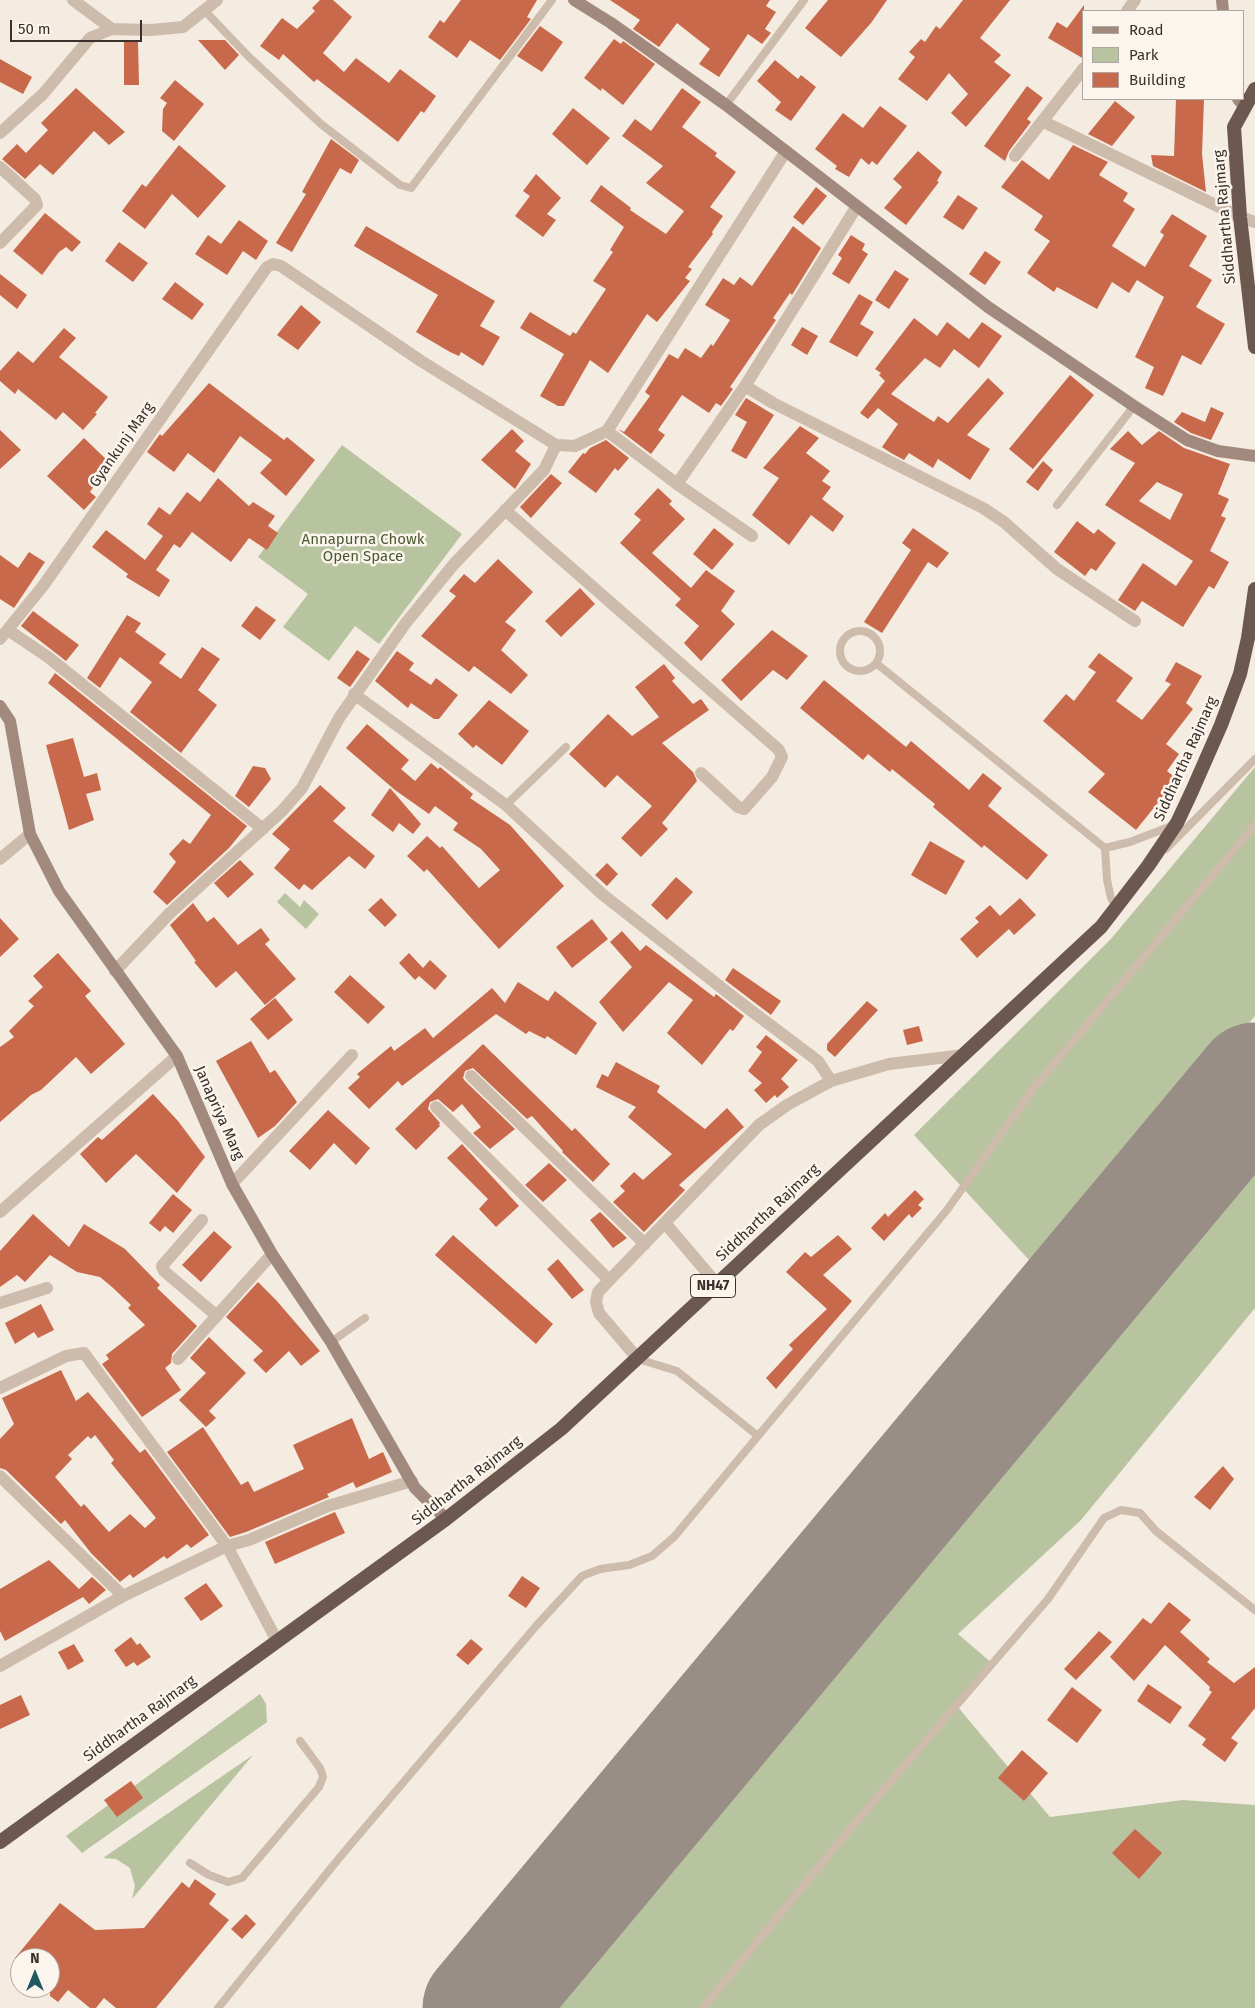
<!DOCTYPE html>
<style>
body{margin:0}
#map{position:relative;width:1255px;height:2008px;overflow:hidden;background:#f4ebe1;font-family:"Fira Sans",sans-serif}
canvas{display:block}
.legend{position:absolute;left:1082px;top:10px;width:162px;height:90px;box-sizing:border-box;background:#fbf5ee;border:1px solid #aea6a0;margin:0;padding:6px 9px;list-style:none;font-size:15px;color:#3b302b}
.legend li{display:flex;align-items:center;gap:10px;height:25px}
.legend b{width:25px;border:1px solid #aea6a0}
.north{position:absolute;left:10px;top:1948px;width:50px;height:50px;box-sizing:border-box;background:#fbf5ee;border:1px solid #aea6a0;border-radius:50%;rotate:0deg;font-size:14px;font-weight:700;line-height:20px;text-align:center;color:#3b302b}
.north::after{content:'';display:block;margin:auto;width:18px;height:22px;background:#1f5a5e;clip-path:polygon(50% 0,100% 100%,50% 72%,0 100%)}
.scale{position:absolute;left:10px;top:20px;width:132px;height:22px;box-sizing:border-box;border:2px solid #3b302b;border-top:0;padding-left:6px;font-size:15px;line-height:18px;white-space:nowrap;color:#3b302b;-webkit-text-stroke:4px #fbf5ee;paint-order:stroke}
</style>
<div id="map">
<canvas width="1255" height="2008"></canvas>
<ul class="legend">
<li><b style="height:6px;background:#a18a7d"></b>Road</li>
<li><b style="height:14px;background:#b8c4a0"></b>Park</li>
<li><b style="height:14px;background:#c8694b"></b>Building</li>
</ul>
<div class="north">N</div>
<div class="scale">50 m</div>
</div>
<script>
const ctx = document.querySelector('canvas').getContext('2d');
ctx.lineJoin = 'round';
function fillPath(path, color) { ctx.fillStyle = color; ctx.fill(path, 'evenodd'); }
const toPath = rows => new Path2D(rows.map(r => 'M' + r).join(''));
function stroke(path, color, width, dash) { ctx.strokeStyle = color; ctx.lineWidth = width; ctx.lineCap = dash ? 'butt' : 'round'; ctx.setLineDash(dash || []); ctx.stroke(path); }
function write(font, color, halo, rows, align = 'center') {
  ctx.font = font + ' "Fira Sans",sans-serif'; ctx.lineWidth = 5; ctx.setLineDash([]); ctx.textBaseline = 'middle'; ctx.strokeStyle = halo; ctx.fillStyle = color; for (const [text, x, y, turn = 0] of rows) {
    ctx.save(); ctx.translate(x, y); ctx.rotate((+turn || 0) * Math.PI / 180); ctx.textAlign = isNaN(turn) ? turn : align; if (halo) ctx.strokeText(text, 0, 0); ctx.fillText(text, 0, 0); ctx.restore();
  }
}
fillPath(toPath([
 [342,445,462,534,379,644,355,626,329,661,283,627,308,594,258,557],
 [1255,767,1255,1016,1041,1273,914,1135,1110,940],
 [285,893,300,907,304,900,319,914,306,929,277,902],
 [1255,1163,1255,1308,1081,1520,958,1634,993,1664,957,1706,1050,1817,1183,1800,1255,1805,1255,2008,538,2008],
 [260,1694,266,1704,267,1722,82,1853,66,1836],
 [253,1755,132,1899,135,1886,130,1868,116,1859,103,1858]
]), '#b8c4a0');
stroke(toPath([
 [1212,1134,1240,1119,1255,1115]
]), '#988e86', 48);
stroke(toPath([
 [482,2008,1255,1082]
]), '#988e86', 119);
fillPath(toPath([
 [320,0,333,0,352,17,323,53,344,72,356,58,389,83,400,69,436,96,424,113,421,111,398,142,317,79,314,82,283,54,279,60,260,46,282,18,297,29,315,11,312,8],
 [461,0,537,0,527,17,531,19,500,60,470,40,457,58,428,37,440,20,444,23],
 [610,0,770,0,766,6,776,12,765,29,771,33,762,44,748,34,719,77,699,64,710,49,677,23,659,47,633,29,640,20],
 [828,0,887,0,871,23,841,57,805,28],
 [963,0,1010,0,980,38,1001,55,994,62,1011,75,966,127,951,113,968,94,949,73,927,101,898,79,915,57,909,52,921,39,925,42,936,26,940,29],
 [1084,5,1084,59,1048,38,1057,22,1067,28],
 [540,26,563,42,542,72,517,56],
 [614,39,621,44,623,41,655,64,623,105,602,88,601,91,584,78],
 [198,40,225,40,239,55,225,70],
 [124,42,138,42,139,85,124,85],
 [0,59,32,77,23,94,0,82],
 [775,60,798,79,801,75,816,87,791,121,775,110,781,102,757,81],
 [175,80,204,104,174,141,162,131,163,109,167,103,160,98],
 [1027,86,1043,98,1027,119,1031,122,1009,151,1005,161,984,146],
 [76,88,125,132,109,145,94,131,53,175,40,164,25,179,2,159,17,144,26,153,48,130,41,123],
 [682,88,701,102,682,127,717,153,715,156,736,172,710,207,723,216,712,232,713,234,688,267,692,269,685,278,690,281,657,322,647,314,608,373,590,360,564,406,558,406,540,396,564,354,520,328,530,312,570,336,573,332,576,334,606,289,593,281,613,252,610,250,624,227,590,201,601,185,631,208,630,210,666,234,684,211,646,183,663,166,622,136,635,119,651,131],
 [1176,99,1204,99,1202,154,1206,192,1153,166,1151,155,1174,156],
 [1115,101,1135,117,1112,146,1088,134],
 [880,106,907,126,877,165,872,161,869,165,861,158,849,177,835,169,837,166,815,149,843,113,863,128],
 [573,108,610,138,587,165,552,134],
 [331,139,359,160,351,174,340,168,292,252,276,243,306,194,302,192],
 [179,145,226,186,198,218,172,194,145,229,122,211,142,184,146,187],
 [1073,145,1108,162,1099,175,1128,193,1123,201,1135,209,1112,246,1145,267,1164,235,1160,232,1172,214,1207,236,1189,266,1212,280,1196,307,1225,324,1201,365,1182,355,1163,396,1145,388,1154,367,1135,357,1164,297,1137,280,1129,293,1112,282,1097,309,1057,287,1054,292,1027,273,1050,241,1034,230,1043,216,1001,187,1022,160,1049,180],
 [918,151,942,172,937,181,939,182,906,225,884,208,902,187,893,179],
 [536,174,561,198,547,214,556,220,543,237,515,216,530,196,523,191],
 [816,187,827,196,803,225,793,217],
 [958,195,978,208,963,230,943,217],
 [45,213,81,242,72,252,66,247,59,252,42,275,13,251],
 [239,220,268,241,256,260,243,251,227,275,195,254,208,235,221,244],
 [366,226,495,301,480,326,500,337,483,366,461,352,459,356,450,352,416,332,438,295,354,246],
 [793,226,821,248,792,295,790,293,773,318,776,320,730,387,733,389,721,406,716,403,709,413,682,395,658,430,665,435,651,454,618,429,624,432,650,396,645,392,669,354,678,359,685,348,701,358,711,344,713,346,730,320,705,305,723,278,734,285,740,277,752,286],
 [851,235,865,244,862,250,868,254,849,284,832,274,842,258,838,255],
 [119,242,148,263,133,282,105,261],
 [985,251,1001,262,985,285,969,274],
 [895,270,909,279,889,309,875,300],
 [0,274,27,295,17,309,0,295],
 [175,282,204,304,192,320,162,299],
 [859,294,873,302,860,324,874,332,857,357,829,342],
 [301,305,321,322,298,350,277,335],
 [914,318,937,336,947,322,969,339,982,322,1002,336,979,368,954,349,940,368,925,358,891,394,934,422,938,416,948,423,988,378,1004,393,967,435,990,449,970,480,938,459,933,468,909,453,904,460,891,453,882,447,898,424,878,408,868,419,860,413,885,381,879,375,881,373,875,369],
 [802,327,818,336,807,355,791,345],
 [64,328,76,338,59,357,108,397,95,413,97,414,83,430,63,412,56,420,18,389,15,394,0,381,0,371,18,351,33,363],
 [1070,375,1094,395,1033,469,1009,449],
 [209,383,284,440,287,437,315,460,286,496,260,473,272,460,240,436,214,473,188,453,174,472,147,452,160,434,162,436],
 [746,398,774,415,746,459,731,451,747,422,735,415],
 [1211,407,1224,413,1211,440,1191,433,1174,422,1182,412,1205,422],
 [800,426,819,438,806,453,830,471,822,481,831,487,822,499,844,516,833,532,811,515,789,545,752,515,779,478,763,468],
 [512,429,524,441,515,451,531,464,515,489,481,460],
 [0,430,21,450,0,469],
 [1128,431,1142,445,1159,431,1184,448,1230,464,1218,494,1229,499,1221,516,1226,518,1210,551,1229,562,1214,589,1209,586,1183,627,1142,601,1135,611,1118,600,1143,563,1176,586,1193,561,1105,505,1135,463,1110,449],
 [1157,482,1183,494,1170,520,1139,501],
 [84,438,110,463,90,492,96,497,84,510,47,476],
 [606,440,629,458,618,471,615,468,596,493,568,472,583,453,585,454,590,448],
 [1043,461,1053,470,1038,491,1026,482],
 [551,474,562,483,531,518,520,507],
 [218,478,249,506,253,502,275,516,268,526,278,533,267,550,249,538,231,562,192,532,180,548,174,544,156,570,170,580,159,597,126,577,128,574,92,547,106,530,145,560,163,536,147,524,159,507,170,515,187,492,200,502],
 [658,488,672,501,669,504,685,519,652,553,691,588,706,570,735,591,721,611,735,624,701,661,684,643,699,626,675,605,681,599,620,543,641,520,634,514],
 [1077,521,1094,534,1098,529,1116,543,1096,571,1091,568,1085,576,1054,552],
 [714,528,734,544,712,570,693,554],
 [913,528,949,553,937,568,928,562,882,633,864,622,911,550,902,543],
 [29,552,45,562,14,608,0,599,0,555,18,568],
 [498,559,533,592,505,622,516,630,501,650,528,675,511,694,474,666,469,672,421,636,456,596,449,591,464,574,475,583],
 [580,588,595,604,561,637,545,621],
 [256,606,276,620,260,640,241,626],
 [33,611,79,645,66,661,21,626],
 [127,615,141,623,135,632,166,654,159,663,181,679,202,647,220,659,198,690,217,705,181,753,130,712,152,682,120,657,100,688,87,678],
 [772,630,808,656,787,680,773,670,741,701,721,680],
 [357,650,370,659,350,687,337,678],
 [397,651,414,663,409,670,431,685,436,678,458,695,439,719,434,719,411,703,408,708,375,681],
 [1099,653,1133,678,1116,701,1142,720,1171,684,1165,681,1176,662,1202,676,1186,703,1193,709,1166,744,1179,754,1167,771,1177,779,1136,830,1088,792,1105,774,1043,721,1066,694,1074,701,1096,672,1088,667],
 [664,664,675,678,672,681,693,704,701,699,709,710,662,743,693,772,697,781,662,823,668,829,641,857,621,838,652,806,617,775,605,788,569,754,608,714,632,736,659,717,635,687],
 [55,673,247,826,229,848,167,905,153,892,176,862,169,854,183,839,190,844,211,815,48,683],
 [824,680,906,747,911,741,969,790,983,773,1002,788,988,806,1048,855,1027,880,984,845,982,848,933,807,935,804,892,769,890,772,868,754,863,760,800,708],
 [489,700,529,731,502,765,476,745,473,748,458,734],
 [367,724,409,760,401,769,415,781,431,763,438,769,440,767,473,794,470,798,510,825,564,886,499,949,427,869,424,872,407,856,427,836,440,848,442,846,479,888,500,870,481,849,453,830,458,823,435,806,429,814,395,790,346,748],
 [73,738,84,777,97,773,101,790,86,794,94,820,69,830,46,745],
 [253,766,265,768,271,779,249,807,235,796],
 [320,785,346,808,333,821,375,856,365,869,349,856,312,890,304,884,299,890,274,868,290,849,272,834],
 [390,788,421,824,413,834,399,823,393,832,371,815],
 [930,841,965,861,946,895,911,875],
 [240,860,254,874,228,898,214,883],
 [607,863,618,874,607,886,595,875],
 [676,877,693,892,667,920,651,905],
 [381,898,397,915,385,927,368,910],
 [1020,898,1036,915,1014,935,1009,929,977,958,960,939,979,922,975,918,990,905,1000,916],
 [193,903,207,922,214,917,238,945,261,928,270,940,265,944,296,979,265,1005,236,971,216,988,194,962,196,961,170,925],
 [0,918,19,939,0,957],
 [592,919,608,939,572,968,556,947],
 [622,931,640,951,646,945,714,997,716,994,744,1016,733,1031,730,1029,702,1065,667,1033,693,1000,669,982,623,1032,599,1002,632,967,610,942],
 [58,953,91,991,85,996,125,1044,91,1074,76,1057,41,1090,31,1095,0,1122,0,1047,14,1037,9,1031,34,1006,28,1001,43,987,33,976],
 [409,953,423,968,430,960,447,976,435,990,419,976,415,980,399,963],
 [733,968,781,1001,771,1015,725,980],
 [350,975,385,1007,368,1024,334,992],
 [518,982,548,1001,555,991,597,1023,576,1055,547,1036,545,1039,529,1031,526,1034,496,1014,402,1086,398,1081,369,1109,348,1088,360,1077,357,1074,391,1046,394,1051,425,1028,433,1038,492,988,505,1003],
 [275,998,293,1020,268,1040,250,1019],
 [867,1001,878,1010,835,1057,827,1050,827,1044],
 [919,1026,923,1041,907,1045,903,1030],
 [766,1035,798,1060,781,1079,789,1087,777,1098,775,1095,766,1103,754,1090,762,1083,748,1071,762,1052,756,1047],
 [251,1041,270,1073,275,1070,297,1102,275,1126,258,1138,216,1061],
 [483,1044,572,1131,575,1128,610,1164,593,1182,562,1152,563,1151,532,1116,527,1119,473,1068,465,1071,463,1078,465,1081,515,1129,490,1149,473,1133,481,1127,462,1104,453,1112,438,1099,430,1102,428,1109,440,1123,439,1125,440,1126,416,1150,395,1129],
 [616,1062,660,1086,657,1092,705,1129,727,1108,744,1127,679,1185,685,1190,644,1232,613,1202,625,1191,620,1186,634,1172,643,1180,672,1154,628,1117,636,1107,596,1087,602,1074,608,1077],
 [153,1094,178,1121,205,1157,177,1193,136,1154,106,1183,80,1154,98,1137,102,1140],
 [328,1110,370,1148,356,1165,334,1143,310,1170,289,1151],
 [462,1144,519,1206,496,1227,479,1209,488,1199,447,1158],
 [549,1163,567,1180,543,1202,525,1185],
 [915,1190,924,1199,918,1205,922,1208,912,1218,909,1214,884,1241,871,1228,885,1213,888,1217],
 [173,1194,192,1210,173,1233,165,1226,160,1232,149,1223],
 [600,1212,627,1238,613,1248,590,1220],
 [33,1214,69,1247,84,1224,125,1249,160,1285,157,1288,197,1326,172,1354,171,1363,165,1368,181,1390,142,1417,102,1364,109,1359,106,1355,145,1325,128,1308,131,1305,112,1287,100,1277,77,1272,50,1255,25,1282,17,1275,0,1287,0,1251],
 [214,1231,232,1247,201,1282,182,1265],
 [453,1235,553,1324,536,1344,435,1255],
 [838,1235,852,1249,823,1275,852,1301,776,1389,766,1378,793,1349,789,1345,827,1309,786,1272,805,1252,811,1257],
 [558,1259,584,1290,572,1299,547,1269],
 [258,1282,276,1300,320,1351,301,1366,289,1351,266,1373,253,1360,263,1351,226,1317],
 [41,1304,54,1330,38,1338,34,1332,15,1344,5,1323],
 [209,1337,246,1373,209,1411,216,1418,206,1427,179,1400,206,1373,190,1358],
 [61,1370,76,1401,88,1392,140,1453,145,1449,209,1535,191,1548,187,1544,167,1559,164,1556,133,1578,130,1574,120,1582,91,1553,65,1520,61,1524,6,1470,0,1468,0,1439,14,1424,2,1398],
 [95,1435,114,1460,111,1463,156,1518,145,1528,130,1514,109,1532,84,1504,81,1507,55,1477,72,1459,68,1455,88,1436,91,1439],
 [352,1418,369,1459,383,1452,392,1472,356,1488,353,1482,327,1494,329,1497,246,1532,230,1537,167,1452,203,1427,241,1485,248,1481,254,1492,304,1469,293,1445],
 [1223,1466,1234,1479,1210,1510,1194,1497],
 [335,1512,345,1533,275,1564,265,1542],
 [49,1560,79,1589,92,1577,106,1590,89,1604,83,1597,5,1641,0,1631,0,1589],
 [522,1576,540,1588,526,1608,508,1596],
 [206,1583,223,1606,201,1621,184,1598],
 [1169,1602,1191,1620,1180,1632,1210,1659,1207,1662,1234,1683,1255,1667,1255,1708,1231,1738,1238,1743,1225,1762,1202,1745,1206,1739,1188,1726,1212,1692,1209,1690,1210,1687,1165,1645,1134,1681,1110,1657,1143,1618,1151,1624],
 [1099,1631,1112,1642,1076,1680,1064,1669],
 [131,1637,137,1645,140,1643,151,1657,137,1666,134,1662,126,1667,114,1650],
 [471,1639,483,1649,468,1665,456,1655],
 [74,1644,84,1661,68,1670,58,1652],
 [1148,1684,1182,1707,1170,1724,1137,1701],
 [1072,1687,1102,1710,1077,1743,1047,1720],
 [21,1695,30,1715,0,1729,0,1705],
 [1022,1750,1048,1773,1024,1801,998,1778],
 [131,1781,143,1798,117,1817,104,1800],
 [1135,1829,1162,1853,1139,1879,1112,1853],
 [195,1879,216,1894,209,1904,229,1920,156,2008,116,2008,104,1998,96,2008,90,2008,68,1990,58,2002,50,1996,50,1958,15,1958,60,1903,95,1930,144,1928,182,1882,189,1888],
 [246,1914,256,1924,242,1939,231,1929]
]), '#c8694b');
stroke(toPath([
 [204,10,249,57,321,124,400,185,411,188,552,0],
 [726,105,804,0],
 [1057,505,1134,406],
 '840 651a20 20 0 1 1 40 0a20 20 0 1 1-40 0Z',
 [876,663,1105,848,1107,880,1111,898,1117,908],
 [506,805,566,747],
 [1105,848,1130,842,1174,825],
 [1166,849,1255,759],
 [331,1342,365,1318],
 [638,1359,677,1371,758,1436,947,1210,1033,1089,1255,825],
 [190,1863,209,1875,228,1882,242,1878,319,1787,323,1777,320,1768,300,1741],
 [218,2008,340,1857,536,1626,582,1576,600,1569,629,1565,652,1556,674,1537,758,1436],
 [703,2008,850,1829,1048,1599,1104,1518,1121,1510,1140,1513,1156,1531,1255,1610]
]), '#cdbbac', 8);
stroke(toPath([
 [73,0,112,29],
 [1127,11,1135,0],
 [1042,121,1240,217,1255,222],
 [0,133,43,94,90,38,112,29,151,30,183,27,217,0],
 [1015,156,1084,68],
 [0,167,35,199,37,205,0,243],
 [745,386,773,403,983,508,1004,522,1057,569,1135,621],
 [607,431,677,484],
 [505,510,779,750,782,757,772,777,744,809,738,807,701,773],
 [752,536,677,484,745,386,857,206],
 [8,630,48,657,263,829],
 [0,639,43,586,267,267,273,264,281,266,421,361,556,445,575,446,607,431,786,151],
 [354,694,506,805,602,894,741,1003,818,1061,831,1081],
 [0,859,30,834],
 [115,971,170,913,282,811,302,788,339,718,405,624,454,564,544,470,556,445],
 [471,1076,645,1244],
 [436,1107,609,1280],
 [232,1184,352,1055],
 [0,1212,177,1056],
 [202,1220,162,1266,164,1271,217,1316],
 [665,1223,716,1283],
 [0,1303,47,1288],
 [178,1359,272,1254],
 [638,1359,599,1313,596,1302,598,1292,759,1125,787,1105,831,1081,889,1064,964,1055],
 [0,1388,66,1356,84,1353,227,1546,277,1641],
 [0,1476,123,1596],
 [0,1666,123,1596,227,1546,249,1540,328,1506,412,1481]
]), '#cdbbac', 12);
stroke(toPath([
 [574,0,611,23,726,105,988,307,1134,406,1187,440,1218,451,1255,456],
 [1222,0,1223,11],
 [1238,99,1245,107],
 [0,706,10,721,30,834,59,891,177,1056,232,1184,272,1254,331,1342,415,1488,446,1519]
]), '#a18a7d', 12);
stroke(toPath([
 [1255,89,1234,127,1240,217,1255,347],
 [0,1842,446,1519,561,1429,1101,927,1148,866,1177,823,1192,791,1221,725,1240,674,1248,638,1255,589]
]), '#6c584f', 14);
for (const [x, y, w] of [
 [713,1286,45]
]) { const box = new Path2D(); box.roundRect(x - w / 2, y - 11.5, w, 23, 4); ctx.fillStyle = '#fbf5ee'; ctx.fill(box); stroke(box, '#3b302b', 1); }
write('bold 14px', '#3b302b', null, [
 ["NH47",713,1286]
]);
write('15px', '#3b302b', '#fbf5ee', [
 ["Siddhartha Rajmarg",1225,217,-95],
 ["Gyankunj Marg",122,445,-55],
 ["Siddhartha Rajmarg",1186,759,-66],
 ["Janapriya Marg",219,1113,66],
 ["Siddhartha Rajmarg",768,1213,-43],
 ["Siddhartha Rajmarg",467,1481,-38],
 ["Siddhartha Rajmarg",140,1719,-36]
]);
write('15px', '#4a5a2e', '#fbf5ee', [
 ["Annapurna Chowk",363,540],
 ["Open Space",363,557]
]);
</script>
